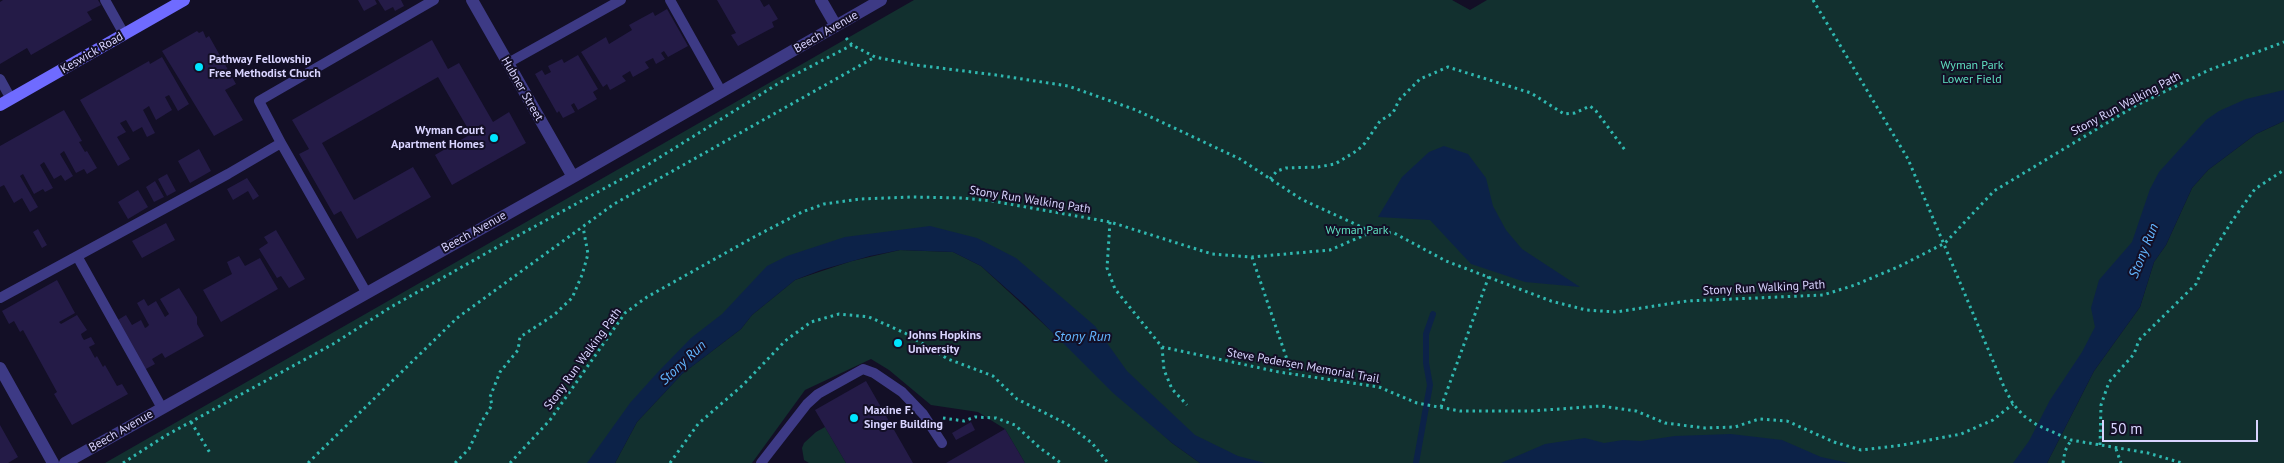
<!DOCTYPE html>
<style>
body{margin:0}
#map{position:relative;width:2284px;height:463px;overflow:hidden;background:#130f26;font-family:"PT Sans",sans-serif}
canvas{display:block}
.scale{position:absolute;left:2102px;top:420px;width:156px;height:22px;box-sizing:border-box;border:2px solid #d9d4ff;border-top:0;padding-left:6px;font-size:15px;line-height:18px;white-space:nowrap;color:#d9d4ff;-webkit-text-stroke:4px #130f26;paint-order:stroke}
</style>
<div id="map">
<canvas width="2284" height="463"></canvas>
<div class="scale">50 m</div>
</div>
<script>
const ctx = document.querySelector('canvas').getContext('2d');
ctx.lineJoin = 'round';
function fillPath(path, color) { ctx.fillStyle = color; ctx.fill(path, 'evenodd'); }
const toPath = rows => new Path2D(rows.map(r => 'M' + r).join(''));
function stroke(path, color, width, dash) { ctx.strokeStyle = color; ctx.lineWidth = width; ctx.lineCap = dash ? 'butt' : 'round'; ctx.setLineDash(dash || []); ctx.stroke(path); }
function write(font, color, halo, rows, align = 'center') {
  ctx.font = font + ' "PT Sans",sans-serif'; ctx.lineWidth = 4; ctx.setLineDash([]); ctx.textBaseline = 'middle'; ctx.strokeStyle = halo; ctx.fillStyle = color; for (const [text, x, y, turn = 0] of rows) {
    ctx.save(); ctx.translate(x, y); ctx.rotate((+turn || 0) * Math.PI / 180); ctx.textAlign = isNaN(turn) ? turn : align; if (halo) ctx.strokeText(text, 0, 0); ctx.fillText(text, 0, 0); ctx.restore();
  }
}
fillPath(toPath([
 [914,0,1452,0,1470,10,1487,0,2284,0,2284,110,2192,164,2035,463,1800,463,1573,455,1509,463,1229,463,1207,455,1018,276,937,240,827,256,685,357,602,463,105,463],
 [2284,121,2284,463,2047,463,2094,371,2140,307,2154,262,2166,245,2192,188,2208,170,2256,134],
 [900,250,953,252,981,266,1172,443,1200,463,1025,463,1005,429,978,412,931,405,889,370,871,359,805,390,752,463,615,463,637,422,682,374,741,329,752,315,795,280,852,261],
 [825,427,846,463,809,463,804,460,802,448,804,443,816,432]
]), '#12302f');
fillPath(toPath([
 [2284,90,2284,121,2256,134,2208,170,2192,188,2166,245,2154,262,2140,307,2094,371,2047,463,2013,463,2029,441,2050,400,2082,352,2095,327,2091,308,2099,280,2132,242,2150,189,2159,172,2206,120,2219,111,2246,99],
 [1444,146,1468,154,1486,178,1493,206,1506,230,1522,249,1580,287,1525,282,1471,264,1430,220,1378,217,1402,177,1429,152],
 [930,226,977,238,1016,258,1095,326,1127,371,1195,435,1238,456,1265,463,1200,463,1172,443,1113,393,1026,306,981,266,953,252,900,250,870,256,821,270,795,280,752,315,741,329,682,374,637,422,615,463,587,463,630,403,657,373,691,338,722,314,767,266,787,256,845,237],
 [1731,434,1782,440,1821,457,1849,463,1501,463,1545,444,1585,438,1604,443,1623,440,1641,441,1675,436]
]), '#0c2248');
stroke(toPath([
 [1416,463,1430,385,1426,363,1426,334,1433,314]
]), '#0c2248', 6);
fillPath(toPath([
 [3,0,98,0,101,5,87,12,92,20,31,55,27,48,0,64,0,2],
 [358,0,375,0,377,4,364,11],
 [378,0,401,0,404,6,395,11,393,7,385,11],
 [717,0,760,0,764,7,769,4,778,19,772,22,774,27,738,46,731,35,736,33],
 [667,9,688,46,668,57,664,51,661,53,665,59,656,64,653,58,645,62,649,68,633,77,630,71,622,76,626,81,610,90,607,84,603,87,581,52,606,37,609,44,632,30,629,25,653,12,655,16],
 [197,31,199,33,203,31,206,38,209,36,236,84,225,90,243,120,214,136,162,51],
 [432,40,448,69,459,63,493,122,509,112,526,143,452,185,435,155,471,134,438,77,322,143,354,200,413,167,431,197,357,239,341,211,334,215,299,154,309,149,292,120],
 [578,55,598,89,593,92,597,99,578,110,574,103,571,105,575,112,563,118,559,111,557,113,535,74,542,70,545,75,551,72,548,66,562,59,564,63],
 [162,57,189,104,178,111,169,95,165,97,172,110,156,120,149,106,143,110,155,133,147,137,142,127,133,132,126,120,120,123,126,132,117,137,130,159,118,166,80,100,149,61,150,64],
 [64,110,82,141,79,142,85,152,87,151,97,168,87,174,84,169,76,173,64,151,60,154,73,176,65,181,61,175,54,179,44,162,40,165,53,188,45,192,43,189,34,194,23,174,20,176,38,207,30,212,22,198,14,203,4,185,0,187,0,146],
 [199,149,211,171,190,183,178,161],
 [167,174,176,191,167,196,158,179],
 [247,178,259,196,253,200,248,191,233,200,227,189],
 [155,181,164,197,154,202,146,187],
 [138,190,148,207,128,219,118,202],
 [166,223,175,240,142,258,132,241],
 [38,229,47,245,42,248,33,232],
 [276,230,305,279,289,288,281,276,277,278,259,249,268,243,264,237],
 [239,256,245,266,260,258,278,289,221,322,203,290,232,274,227,262],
 [57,280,75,313,59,322,61,324,77,315,87,330,81,334,82,337,84,340,91,337,95,344,89,347,95,358,97,356,103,367,105,365,117,386,122,384,128,394,72,425,54,394,57,392,23,330,20,332,14,321,9,324,2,311],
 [179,288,197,317,197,324,204,336,165,358,162,353,152,359,155,364,144,370,116,321,126,315,132,325,141,320,145,328,147,327,149,325,137,303,144,299,148,306,156,301,165,317,169,314,160,299],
 [866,381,913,463,846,463,815,410],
 [971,422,975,430,956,440,952,433],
 [0,425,18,457,8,463,0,463],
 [1005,429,1025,463,946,463]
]), '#241b47');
stroke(toPath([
 [1813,0,1908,159,2004,387,2013,404,2024,416,2037,425,2071,440,2148,453,2182,463],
 [846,38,852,45,875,57,916,65,996,75,1068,86,1136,110,1240,159,1301,199,1372,232,1394,233,1446,261,1551,301,1586,310,1616,312,1687,301,1823,295,1855,285,1898,267,1945,243,1994,191,2135,106,2209,70,2284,42],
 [1270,179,1277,171,1286,168,1318,167,1335,164,1358,150,1365,143,1380,121,1393,113,1399,100,1420,79,1448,67,1531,93,1564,114,1575,113,1590,106,1596,111,1625,150],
 [1110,222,1107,268,1115,289,1162,347,1279,372,1379,387,1417,403,1460,411,1531,411,1601,406,1636,411,1665,423,1705,428,1735,427,1759,419,1787,421,1834,442,1861,450,1903,445,1961,434,1993,420,2013,404],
 [1252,257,1292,374],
 [1162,347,1164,370,1172,389,1187,405],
 [1441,407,1489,276],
 [943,418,964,421,975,417,996,418,1015,425,1040,448,1061,463],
 [191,422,210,453],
 [2100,445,2101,405,2109,382,2134,354,2139,340,2196,284,2204,266,2232,221,2255,189,2284,170],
 [2116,449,2121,463],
 [123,463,165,436,333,344,391,307,499,246,649,164,779,83,852,45],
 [308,463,457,318,614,204,875,57],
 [455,463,469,449,482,421,492,405,490,397,500,372,518,350,520,337,554,315,572,298,582,275,588,254,583,227],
 [510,463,550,420,625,313,647,297,754,237,802,212,824,204,860,199,913,197,962,198,992,201,1110,222,1212,254,1252,257,1330,250,1372,232],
 [670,463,698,424,743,385,785,341,811,322,839,314,869,317,905,333,948,359,993,376,1017,399,1067,424,1092,443,1108,463],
 [2063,463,2065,451,2071,440]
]), '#2fb8b0', 3, [2.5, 4]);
stroke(toPath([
 [105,0,124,34],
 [670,0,721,91],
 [508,63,621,0],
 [0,79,11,99],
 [281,143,366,292],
 [77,256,162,408],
 [0,298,228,174,281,143,259,101,434,0],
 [761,463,807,404,818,394,863,369,874,373,902,392,923,414,942,443]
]), '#3d3a85', 10);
stroke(toPath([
 [472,0,573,177],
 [821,0,836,26],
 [0,368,53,463],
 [65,463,573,177,881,0]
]), '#3d3a85', 12);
stroke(toPath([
 [0,105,184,0]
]), '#6f6bff', 12);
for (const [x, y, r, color] of [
 [199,67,5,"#00e5ff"],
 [494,138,5,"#00e5ff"],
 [898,343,5,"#00e5ff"],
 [854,418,5,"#00e5ff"]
]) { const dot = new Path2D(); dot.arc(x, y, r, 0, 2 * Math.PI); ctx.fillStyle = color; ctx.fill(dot); stroke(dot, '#130f26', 2); }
write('12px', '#d9d4ff', '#130f26', [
 ["Beech Avenue",826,32,-30],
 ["Keswick Road",92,53,-30],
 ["Hubner Street",522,89,60],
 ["Stony Run Walking Path",2126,104,-28],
 ["Stony Run Walking Path",1030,200,9],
 ["Beech Avenue",474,232,-29],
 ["Stony Run Walking Path",1764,288,-3],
 ["Stony Run Walking Path",583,359,-54],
 ["Steve Pedersen Memorial Trail",1303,366,10],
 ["Beech Avenue",121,431,-30]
]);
write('bold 12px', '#d9d4ff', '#130f26', [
 ["Pathway Fellowship",209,60],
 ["Free Methodist Chuch",209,74],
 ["Wyman Court",484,131,"right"],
 ["Apartment Homes",484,145,"right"],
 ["Johns Hopkins",908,336],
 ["University",908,350],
 ["Maxine F.",864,411],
 ["Singer Building",864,425]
], 'left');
write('12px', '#5fe0c0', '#130f26', [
 ["Wyman Park",1972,66],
 ["Lower Field",1972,80],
 ["Wyman Park",1357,231]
]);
write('italic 14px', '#62b6ff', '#130f26', [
 ["Stony Run",2144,251,-68],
 ["Stony Run",1082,337],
 ["Stony Run",683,363,-43]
]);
</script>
